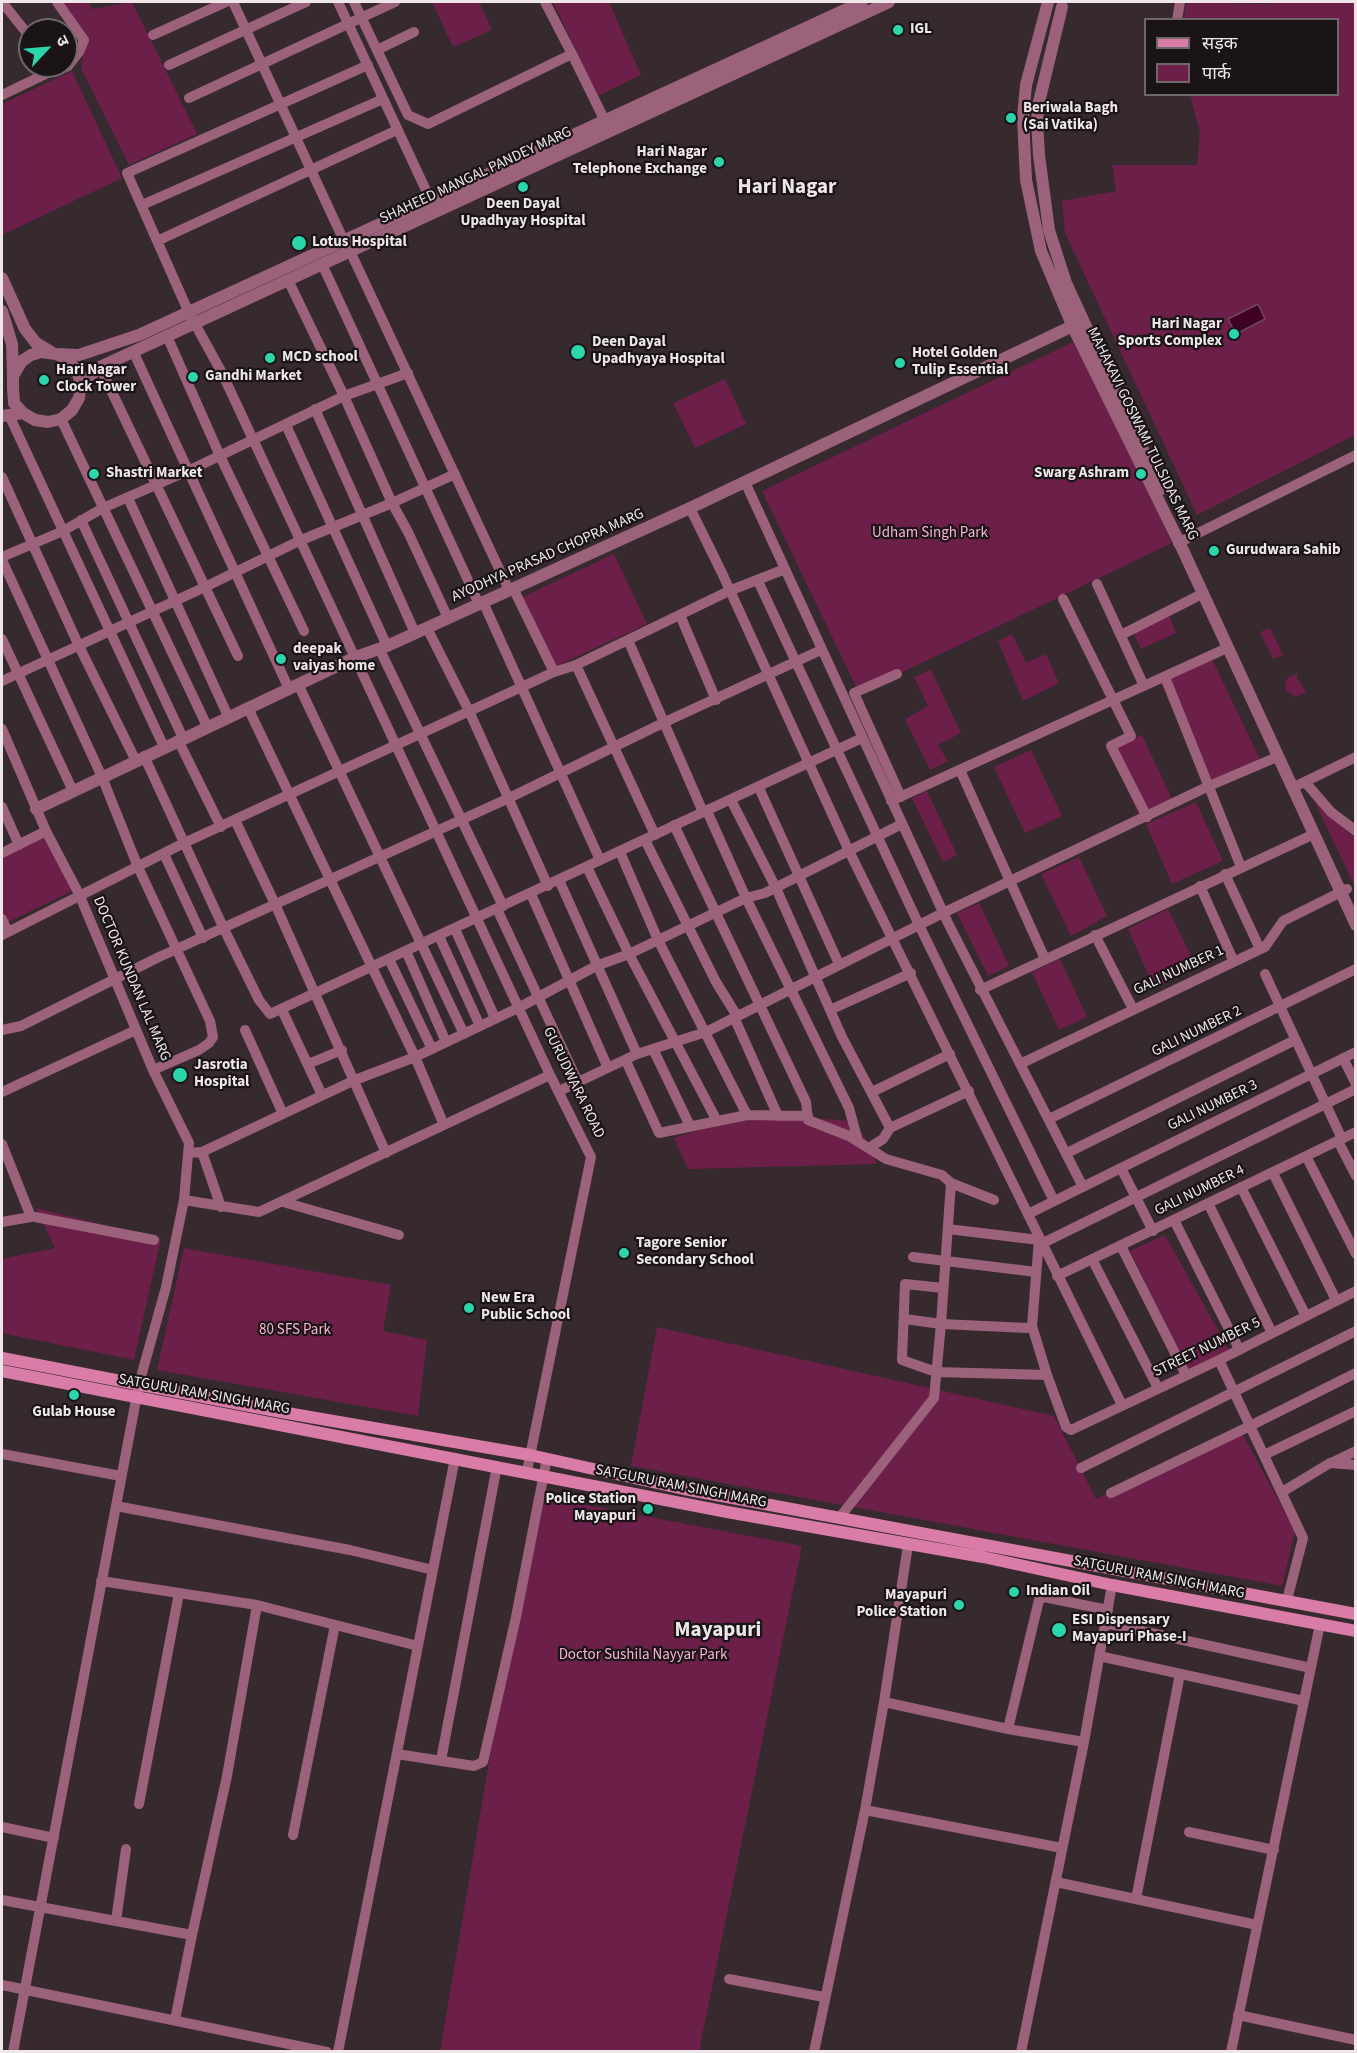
<!DOCTYPE html>
<meta charset="utf-8">
<style>
body{margin:0}
#map{position:relative;width:1357px;height:2053px;overflow:hidden;background:#362a2f;font-family:"Source Sans 3","Noto Sans Devanagari",sans-serif}
canvas{display:block}
.frame{position:absolute;inset:0;border:3px solid #eee6e9;pointer-events:none}
.legend{position:absolute;left:1144px;top:18px;width:195px;height:78px;box-sizing:border-box;background:#1a1417;border:2px solid #6f686b;margin:0;padding:8px 10px;list-style:none;font-size:18px;color:#eee6e9}
.legend li{display:flex;align-items:center;gap:12px;height:30px}
.legend b{width:30px;border:2px solid #6f686b}
.north{position:absolute;left:18px;top:18px;width:60px;height:60px;box-sizing:border-box;background:#1a1417;border:2px solid #6f686b;border-radius:50%;rotate:64deg;font-size:16px;font-weight:700;line-height:24px;text-align:center;color:#eee6e9}
.north::after{content:'';display:block;margin:auto;width:21px;height:27px;background:#2cd5ab;clip-path:polygon(50% 0,100% 100%,50% 72%,0 100%)}
</style>
<div id="map">
<canvas width="1357" height="2053"></canvas>
<div class="frame"></div>
<ul class="legend">
<li><b style="height:8px;background:#d97da8"></b>सड़क</li>
<li><b style="height:16px;background:#6c1f49"></b>पार्क</li>
</ul>
<div class="north">उ</div>
</div>
<script>
const ctx = document.querySelector('canvas').getContext('2d');
ctx.lineJoin = 'round';
function fillPath(path, color) { ctx.fillStyle = color; ctx.fill(path, 'evenodd'); }
const toPath = rows => new Path2D(rows.map(r => 'M' + r).join(''));
function stroke(path, color, width, dash) { ctx.strokeStyle = color; ctx.lineWidth = width; ctx.lineCap = dash ? 'butt' : 'round'; ctx.setLineDash(dash || []); ctx.stroke(path); }
function write(font, color, halo, rows, align = 'center') {
  ctx.font = font + ' "Source Sans 3",sans-serif'; ctx.lineWidth = 4.5; ctx.setLineDash([]); ctx.textBaseline = 'middle'; ctx.strokeStyle = halo; ctx.fillStyle = color; for (const [text, x, y, turn = 0] of rows) {
    ctx.save(); ctx.translate(x, y); ctx.rotate((+turn || 0) * Math.PI / 180); ctx.textAlign = isNaN(turn) ? turn : align; if (halo) ctx.strokeText(text, 0, 0); ctx.fillText(text, 0, 0); ctx.restore();
  }
}
fillPath(toPath([
 [60,2,89,2,92,9,132,2,197,134,129,165,81,68,87,34],
 [432,2,479,2,492,30,453,47],
 [553,2,609,2,641,75,598,96],
 [1189,2,1267,4,1274,2,1355,2,1355,435,1197,515,1065,233,1062,201,1116,191,1112,165,1197,165,1200,133,1190,95,1338,94,1338,20,1184,19,1186,3],
 [72,71,122,178,2,235,2,104],
 [1075,341,1172,543,859,693,762,491],
 [725,379,746,424,695,448,673,403],
 [614,554,647,624,548,670,516,600],
 [1169,616,1176,633,1141,649,1133,632],
 [1270,628,1283,655,1273,659,1260,632],
 [1012,634,1026,663,1046,654,1059,683,1023,701,998,641],
 [1209,653,1260,759,1206,784,1158,677],
 [931,670,961,733,938,745,948,761,930,770,905,719,928,706,914,677],
 [1298,673,1297,678,1306,692,1295,697,1286,690,1285,683,1288,677],
 [1142,735,1172,799,1138,814,1110,749],
 [1031,750,1062,816,1025,833,994,767],
 [927,791,957,855,943,862,912,798],
 [1313,798,1355,838,1355,887],
 [1196,802,1223,861,1172,884,1146,824],
 [43,831,72,891,2,925,2,852],
 [1079,857,1107,916,1071,936,1041,874],
 [979,903,1009,966,988,976,957,913],
 [1168,909,1197,968,1154,988,1128,929],
 [1060,959,1087,1017,1059,1030,1032,972],
 [750,1114,852,1121,865,1138,877,1164,688,1169,674,1138],
 [36,1208,161,1239,134,1360,2,1333,2,1259,55,1248],
 [1165,1235,1229,1350,1188,1369,1130,1251],
 [184,1248,391,1285,383,1331,427,1340,418,1416,157,1370],
 [657,1327,1054,1416,1096,1499,1241,1431,1295,1531,1282,1586,631,1466],
 [534,1495,802,1546,699,2051,440,2052]
]), '#6c1f49');
const water = toPath([
 [1258,304,1265,319,1236,334,1228,319,1258,304]
]);
fillPath(water, '#3e0125');
stroke(water, '#734660', 1.5);
stroke(toPath([
 [2,2,30,37],
 [233,2,344,241],
 [338,2,431,201],
 [354,2,408,115,428,124,572,54,545,2],
 [1177,20,1180,2],
 [153,35,226,2],
 [377,50,414,32],
 [572,54,605,121],
 [169,65,306,2],
 [368,65,127,173,189,313,222,373,550,1075,591,1157,527,1471],
 [54,66,58,70,68,66,79,52,84,40,57,2],
 [2,95,56,69],
 [189,98,395,2],
 [142,205,383,99],
 [157,241,397,130],
 [350,251,509,590],
 [322,264,479,604],
 [167,336,220,456,304,631],
 [133,351,289,689],
 [100,367,238,656],
 [408,373,344,396,392,503,408,532,448,618],
 [315,409,415,633],
 [9,415,164,747],
 [61,419,207,726],
 [286,425,387,646],
 [2,477,78,644,136,761],
 [745,482,948,923,1083,1187],
 [128,498,228,716],
 [690,508,722,573,849,851,1122,1405],
 [81,520,183,738],
 [1178,543,1356,455],
 [2,557,63,531,103,508,190,470,344,396,288,280],
 [2,560,102,777,138,867,210,1021,213,1037,209,1043,199,1050,153,1070],
 [758,581,919,925,1054,1201],
 [1097,584,1144,686],
 [1063,599,1131,736,1111,746,1147,817],
 [483,602,600,860],
 [680,615,716,700],
 [427,628,469,711,548,886],
 [1121,635,1202,594],
 [2,639,73,791],
 [628,640,703,812],
 [379,648,503,906],
 [576,665,655,835],
 [554,672,576,665,729,591,785,569],
 [897,674,854,693,901,797],
 [1165,677,1241,867],
 [2,681,205,587,299,541,392,503,455,474],
 [298,684,464,1034],
 [248,708,415,1057,444,1125],
 [2,729,46,831,79,894,153,1070,189,1143,184,1200,166,1287,139,1384,13,2052],
 [178,740,221,827],
 [144,756,224,929,259,1000,270,1014,862,738],
 [960,770,1045,959],
 [1305,782,1331,812,1356,831],
 [759,788,839,964],
 [1292,788,1356,757],
 [731,800,776,888,842,1037,890,1128,969,1091],
 [891,801,1227,648],
 [2,807,19,845],
 [707,811,746,898,849,1108,858,1141],
 [235,820,275,904,386,1153],
 [674,825,806,1102,808,1120,849,1136,886,1159,942,1175,951,1183,941,1324,905,1319],
 [645,840,716,982,737,1016],
 [620,852,658,940,747,1115],
 [2,853,46,831],
 [164,854,203,938],
 [587,867,629,954,717,1121],
 [1225,874,1260,949],
 [559,880,637,1054],
 [1200,886,1234,962],
 [531,894,608,1068],
 [497,909,578,1082],
 [2,919,8,932],
 [455,929,495,1018],
 [2,935,184,843,554,672,513,588],
 [1095,935,1133,1009],
 [439,936,480,1026],
 [406,951,446,1042],
 [389,959,432,1049],
 [1265,974,1342,1139],
 [980,990,1314,834],
 [282,1010,322,1095],
 [830,1010,911,973],
 [734,1017,778,1116],
 [2,1030,21,1026,159,957,507,799,665,722,821,650],
 [245,1030,283,1114],
 [653,1049,690,1126],
 [1343,1058,1356,1084],
 [626,1061,659,1133,747,1115,808,1116],
 [308,1064,342,1050],
 [1020,1064,1265,947,1283,921,1347,889],
 [559,1091,637,1054,706,1032,943,913,1209,786,1277,757],
 [2,1092,136,1030],
 [872,1092,950,1054],
 [1049,1119,1356,969],
 [1338,1141,1356,1176],
 [2,1144,31,1217,2,1222],
 [869,1148,883,1139,890,1128],
 [202,1152,221,1207],
 [189,1153,202,1152,355,1080,415,1057,520,1007,596,966,629,954,746,898,765,893,902,824],
 [1067,1153,1295,1040],
 [1306,1156,1356,1254],
 [1121,1168,1153,1231],
 [1273,1173,1336,1300],
 [951,1183,994,1200],
 [1241,1187,1306,1316],
 [184,1200,259,1212,550,1075],
 [283,1202,399,1235],
 [1208,1203,1272,1333],
 [1028,1214,1356,1052],
 [35,1217,154,1240],
 [1174,1220,1239,1349],
 [1041,1244,1356,1089],
 [1121,1246,1186,1375],
 [913,1257,1036,1272],
 [1092,1259,1158,1388],
 [1057,1276,1356,1132],
 [943,1288,905,1284,902,1360,936,1372,1047,1375,1066,1427,1071,1430,1219,1360,1356,1291],
 [1032,1326,1047,1375],
 [1219,1360,1250,1426,1356,1373],
 [2,1454,121,1476],
 [1264,1455,1356,1411],
 [1331,1463,1356,1451],
 [1081,1468,1356,1331],
 [1282,1492,1330,1463,1356,1465],
 [1111,1493,1250,1426,1303,1538,1287,1600],
 [116,1506,350,1550,433,1570],
 [840,1517,934,1398,941,1324,1028,1328,1032,1326,1039,1240,948,1229],
 [908,1545,884,1702,1008,1729,1084,1742,1112,1585],
 [257,1605,418,1646],
 [1105,1623,1311,1668],
 [1099,1656,1304,1701],
 [1008,1729,1039,1600,1044,1597,1108,1610],
 [397,1754,474,1766,483,1762,516,1617,547,1458],
 [441,1760,497,1466],
 [139,1804,179,1593],
 [865,1810,1062,1848],
 [2,1827,54,1838],
 [1189,1832,1274,1850],
 [293,1835,335,1625],
 [1056,1882,1257,1925],
 [1136,1899,1180,1674],
 [2,1900,192,1935,227,1776,257,1605,101,1581],
 [116,1921,126,1849],
 [729,1979,824,1997],
 [2,1985,327,2052],
 [1238,2015,1356,2040],
 [175,2020,192,1935],
 [338,2052,455,1458],
 [814,2052,865,1810,884,1702],
 [1021,2052,1084,1742],
 [1231,2052,1320,1624]
]), '#9c627c', 10);
stroke(toPath([
 [1048,2,1026,85,1023,117,1026,180,1041,251,1072,325,1181,546,1356,925],
 [1062,7,1039,102,1037,121,1039,155,1049,230,1066,283,1161,489],
 [2,278,25,329,36,343,51,352],
 [2,311,12,344,13,376,13,388,14,403,23,413,35,420,48,422,61,419,72,410,79,398,81,384,77,371,68,360,56,354,41,352,31,355,22,361,13,376],
 [56,354,79,355,139,335,862,2],
 [81,384,100,367,889,2],
 [2,416,23,413],
 [36,809,356,657,387,646,690,508,1083,321]
]), '#9c627c', 12);
stroke(toPath([
 [2,1358,281,1412,530,1455,684,1489,1356,1614],
 [2,1371,727,1512,983,1557,1112,1585,1356,1631]
]), '#d97da8', 12);
for (const [x, y, r, color] of [
 [898,30,6,"#2cd5ab"],
 [1011,118,6,"#2cd5ab"],
 [719,162,6,"#2cd5ab"],
 [523,187,6,"#2cd5ab"],
 [299,243,8,"#2cd5ab"],
 [1234,334,6,"#2cd5ab"],
 [578,352,8,"#2cd5ab"],
 [270,358,6,"#2cd5ab"],
 [900,363,6,"#2cd5ab"],
 [193,377,6,"#2cd5ab"],
 [44,380,6,"#2cd5ab"],
 [94,474,6,"#2cd5ab"],
 [1141,474,6,"#2cd5ab"],
 [1214,551,6,"#2cd5ab"],
 [281,659,6,"#2cd5ab"],
 [180,1075,8,"#2cd5ab"],
 [624,1253,6,"#2cd5ab"],
 [469,1308,6,"#2cd5ab"],
 [74,1395,6,"#2cd5ab"],
 [648,1509,6,"#2cd5ab"],
 [1014,1592,6,"#2cd5ab"],
 [959,1605,6,"#2cd5ab"],
 [1059,1630,8,"#2cd5ab"]
]) { const dot = new Path2D(); dot.arc(x, y, r, 0, 2 * Math.PI); ctx.fillStyle = color; ctx.fill(dot); stroke(dot, '#1a1417', 2); }
write('bold 15px', '#eee6e9', '#1a1417', [
 ["IGL",910,30],
 ["Beriwala Bagh",1023,109],
 ["(Sai Vatika)",1023,126],
 ["Hari Nagar",707,153,"right"],
 ["Telephone Exchange",707,170,"right"],
 ["Deen Dayal",523,205,"center"],
 ["Upadhyay Hospital",523,222,"center"],
 ["Lotus Hospital",312,243],
 ["Hari Nagar",1222,325,"right"],
 ["Sports Complex",1222,342,"right"],
 ["Deen Dayal",592,343],
 ["Upadhyaya Hospital",592,360],
 ["Hotel Golden",912,354],
 ["Tulip Essential",912,371],
 ["MCD school",282,358],
 ["Hari Nagar",56,371],
 ["Clock Tower",56,388],
 ["Gandhi Market",205,377],
 ["Shastri Market",106,474],
 ["Swarg Ashram",1129,474,"right"],
 ["Gurudwara Sahib",1226,551],
 ["deepak",293,650],
 ["vaiyas home",293,667],
 ["Jasrotia",194,1066],
 ["Hospital",194,1083],
 ["Tagore Senior",636,1244],
 ["Secondary School",636,1261],
 ["New Era",481,1299],
 ["Public School",481,1316],
 ["Gulab House",74,1413,"center"],
 ["Police Station",636,1500,"right"],
 ["Mayapuri",636,1517,"right"],
 ["Indian Oil",1026,1592],
 ["Mayapuri",947,1596,"right"],
 ["Police Station",947,1613,"right"],
 ["ESI Dispensary",1072,1621],
 ["Mayapuri Phase-I",1072,1638]
], 'left');
write('15px', '#eee6e9', '#1a1417', [
 ["SHAHEED MANGAL PANDEY MARG",476,176,-25],
 ["MAHAKAVI GOSWAMI TULSIDAS MARG",1142,434,64],
 ["AYODHYA PRASAD CHOPRA MARG",548,556,-24],
 ["GALI NUMBER 1",1179,971,-25],
 ["DOCTOR KUNDAN LAL MARG",131,979,67],
 ["GALI NUMBER 2",1197,1032,-26],
 ["GURUDWARA ROAD",573,1083,64],
 ["GALI NUMBER 3",1213,1106,-26],
 ["GALI NUMBER 4",1200,1191,-26],
 ["STREET NUMBER 5",1207,1348,-26],
 ["SATGURU RAM SINGH MARG",204,1395,10],
 ["SATGURU RAM SINGH MARG",681,1487,11],
 ["SATGURU RAM SINGH MARG",1159,1578,11]
]);
write('15px', '#fab3d2', '#1a1417', [
 ["Udham Singh Park",930,534],
 ["80 SFS Park",295,1331],
 ["Doctor Sushila Nayyar Park",643,1656]
]);
write('bold 21px', '#eee6e9', '#1a1417', [
 ["Hari Nagar",787,188],
 ["Mayapuri",718,1631]
]);
</script>
